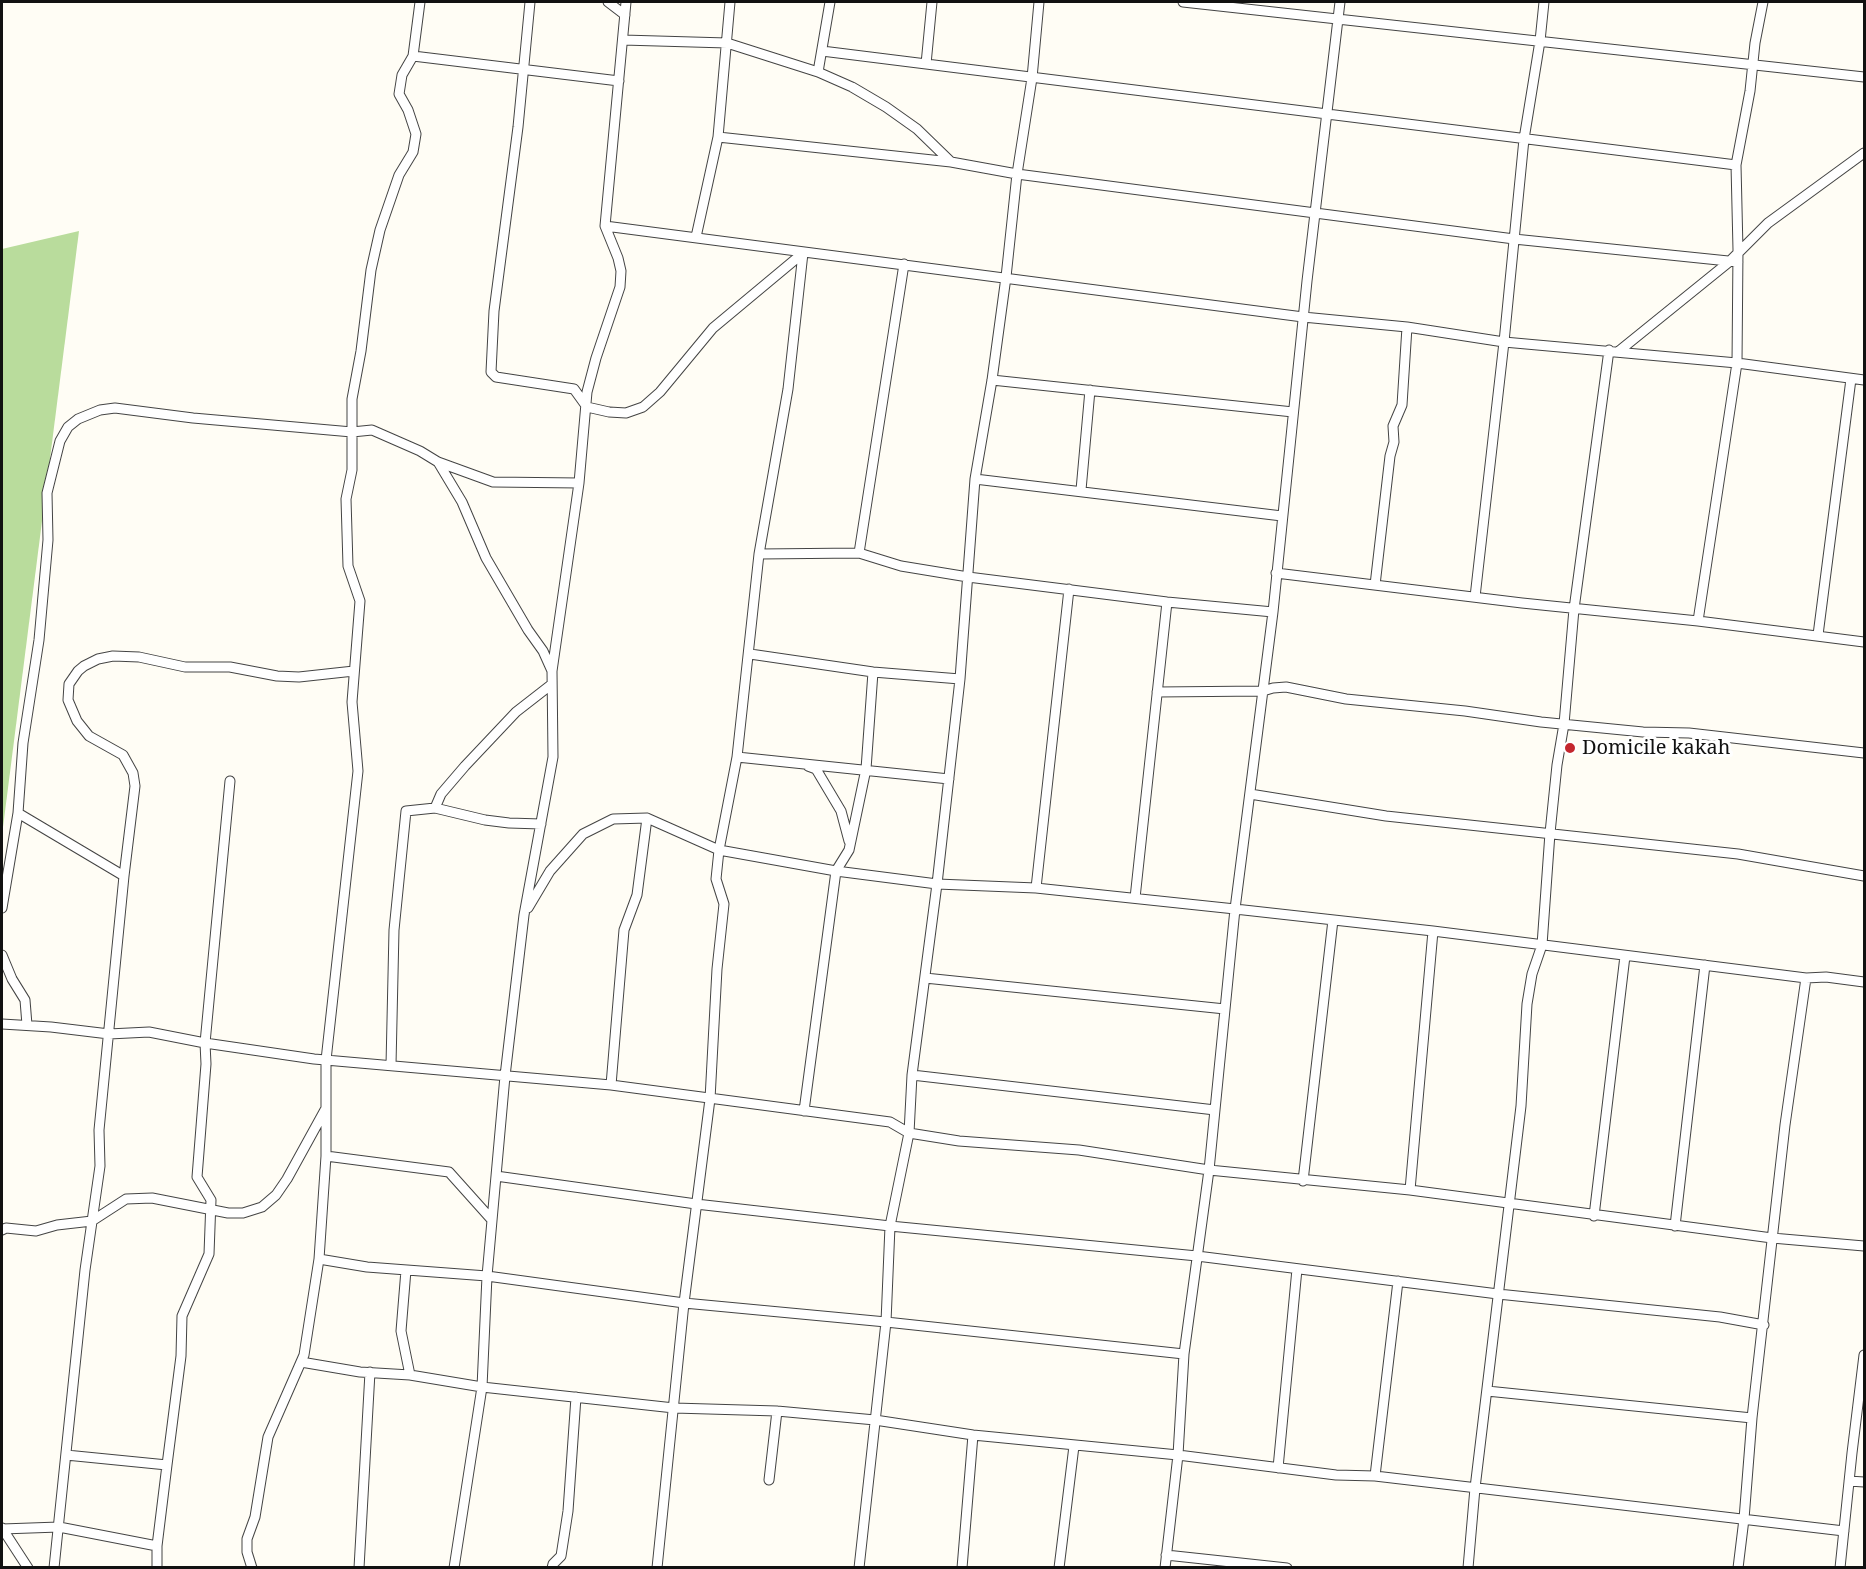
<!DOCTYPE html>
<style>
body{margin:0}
#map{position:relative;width:1866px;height:1569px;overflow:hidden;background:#fffdf5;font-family:"Noto Serif",serif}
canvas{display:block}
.frame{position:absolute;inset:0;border:3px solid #111;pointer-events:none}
</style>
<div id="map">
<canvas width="1866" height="1569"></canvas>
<div class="frame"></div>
</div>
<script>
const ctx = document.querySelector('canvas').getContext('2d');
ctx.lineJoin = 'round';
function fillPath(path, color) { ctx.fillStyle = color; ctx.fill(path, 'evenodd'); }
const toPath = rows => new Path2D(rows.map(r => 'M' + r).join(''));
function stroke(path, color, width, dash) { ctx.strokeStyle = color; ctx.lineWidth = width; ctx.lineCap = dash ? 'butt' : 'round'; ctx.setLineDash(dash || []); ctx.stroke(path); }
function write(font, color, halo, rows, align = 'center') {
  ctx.font = font + ' "Noto Serif",serif'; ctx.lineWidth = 6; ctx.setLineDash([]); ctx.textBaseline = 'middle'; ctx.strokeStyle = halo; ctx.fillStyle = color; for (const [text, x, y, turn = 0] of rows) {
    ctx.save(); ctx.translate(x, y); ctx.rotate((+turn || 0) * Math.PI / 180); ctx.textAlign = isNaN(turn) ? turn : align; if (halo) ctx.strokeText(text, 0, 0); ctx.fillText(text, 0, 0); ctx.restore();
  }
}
fillPath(toPath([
 [79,231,2,835,2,249]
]), '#b9dc9c');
const street = toPath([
 [530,2,518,127,494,311,491,372,496,377,574,389,587,407,609,412,626,413,643,407,660,392,713,328,803,253],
 [608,2,625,15],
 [1183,2,1864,77],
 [623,40,727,43,818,72,852,87,886,107,917,129,951,162],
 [822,51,1736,165],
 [413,56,619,81],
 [926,64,932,2],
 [818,72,830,2],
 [718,137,951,162,1017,174,1514,239,1738,262],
 [605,226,1303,317,1407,327,1504,342,1737,363,1864,380],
 [696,237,718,137,730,2],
 [1619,351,1729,262,1768,223,1864,153],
 [992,380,1293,412],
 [438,462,462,502,486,558,528,630,543,651,552,671],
 [975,479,1282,516],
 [1081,490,1090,390],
 [859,553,904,264],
 [759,554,859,553,901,566,968,577,1167,602,1273,612],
 [1276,573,1522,603,1698,621,1864,642],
 [1375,585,1390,456,1394,442,1393,426,1402,405,1407,327],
 [1475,597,1504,342,1524,139,1540,41,1544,2],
 [1698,621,1737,363,1738,250,1736,165,1750,91,1755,43,1763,2],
 [1818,635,1851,379],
 [750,654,873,672,960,679],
 [1157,692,1263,691,1273,688,1286,687,1346,699,1465,711,1541,722,1643,732,1689,733,1864,753],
 [737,757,949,779],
 [808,766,816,769,841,811,849,841],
 [1250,794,1386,816,1738,854,1864,876],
 [435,808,485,820,509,823,541,824],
 [18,813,124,876],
 [1036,888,1069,589],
 [1135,898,1167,602],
 [2,908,18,813,23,743,39,640,48,540,47,493,60,441,68,427,78,419,100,410,115,408,193,418,352,432,372,430,420,451,438,462,493,482,579,483],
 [528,908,550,871,583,834,613,819,647,818,719,850,836,871,937,884,1036,888,1235,909,1433,931,1806,978,1826,977,1864,982],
 [2,955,12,979,25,1000,27,1025],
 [925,978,1225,1009],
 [2,1024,51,1027,109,1034,149,1032,205,1043,314,1059,611,1085,890,1122,909,1133,959,1141,1079,1150,1209,1170,1410,1190,1772,1238,1864,1246],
 [391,1065,394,930,406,811,435,808,441,794,465,766,516,712,552,684],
 [912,1075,1215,1110],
 [611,1085,624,930,637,895,647,818],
 [804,1111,836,871,849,850,866,769,873,672],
 [326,1156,449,1172,492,1220],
 [496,1176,696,1204,890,1226,1197,1256,1498,1294,1720,1317,1764,1325],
 [1303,1181,1333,920],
 [1410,1190,1433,931],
 [1594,1216,1625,956],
 [1675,1226,1705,965],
 [2,1230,6,1228,36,1231,57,1225,92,1221,126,1199,152,1198,228,1213,243,1213,262,1207,276,1195,287,1179,325,1110],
 [319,1259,367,1267,487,1276,684,1303,886,1322,1184,1354],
 [406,1270,401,1331,410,1375],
 [301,1362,360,1372,410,1375,482,1387,674,1408,777,1411,875,1420,973,1435,1178,1455,1336,1475,1375,1476,1844,1531],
 [1487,1391,1752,1418],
 [66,1455,167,1465],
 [1278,1468,1297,1269],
 [1375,1476,1398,1281],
 [769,1480,777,1411],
 [1849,1481,1864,1482],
 [2,1528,28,1568],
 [2,1529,59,1527,157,1546],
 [1166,1555,1287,1568],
 [54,1568,85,1270,100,1166,99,1130,124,876,135,786,133,773,123,755,89,736,77,721,68,700,69,684,78,671,84,666,98,659,113,656,139,657,185,667,230,667,277,676,299,677,354,671],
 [157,1568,157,1546,167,1465,181,1356,182,1316,209,1254,211,1200,197,1177,206,1064,205,1043,230,781],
 [252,1568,247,1552,247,1539,255,1517,268,1437,304,1355,319,1259,326,1156,326,1060,358,771,352,702,360,601,348,566,346,499,352,470,352,399,361,351,371,270,380,230,399,175,413,152,416,134,408,110,399,94,402,75,413,56,420,2],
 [359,1568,370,1372],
 [454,1568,482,1387,487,1276,505,1076,524,915,553,757,552,671,579,483,587,392,596,358,620,287,621,271,618,258,605,226,626,2],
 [552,1568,553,1564,561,1556,568,1511,576,1397],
 [657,1568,684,1303,710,1099,717,969,724,904,716,879,719,850,737,757,759,554,788,389,803,253],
 [859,1568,886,1322,890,1226,909,1133,912,1075,937,884,960,679,975,479,992,380,1006,277,1017,174,1032,78,1039,2],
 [962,1568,973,1435],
 [1059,1568,1074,1446],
 [1165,1568,1178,1455,1184,1354,1209,1170,1235,909,1273,612,1307,281,1340,2],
 [1468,1568,1475,1488,1521,1106,1527,1004,1532,974,1542,945,1550,833,1557,765,1564,724,1574,609,1609,350],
 [1738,1568,1744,1519,1752,1418,1785,1125,1806,978],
 [1840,1568,1852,1453,1864,1355]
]);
stroke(street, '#444', 11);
stroke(street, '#fff', 9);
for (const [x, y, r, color] of [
 [1570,748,6,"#c4262e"]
]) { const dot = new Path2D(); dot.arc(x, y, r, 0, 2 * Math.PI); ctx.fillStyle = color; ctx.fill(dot); stroke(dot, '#fff', 2); }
write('20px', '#111', '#fff', [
 ["Domicile kakah",1582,748]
], 'left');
</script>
